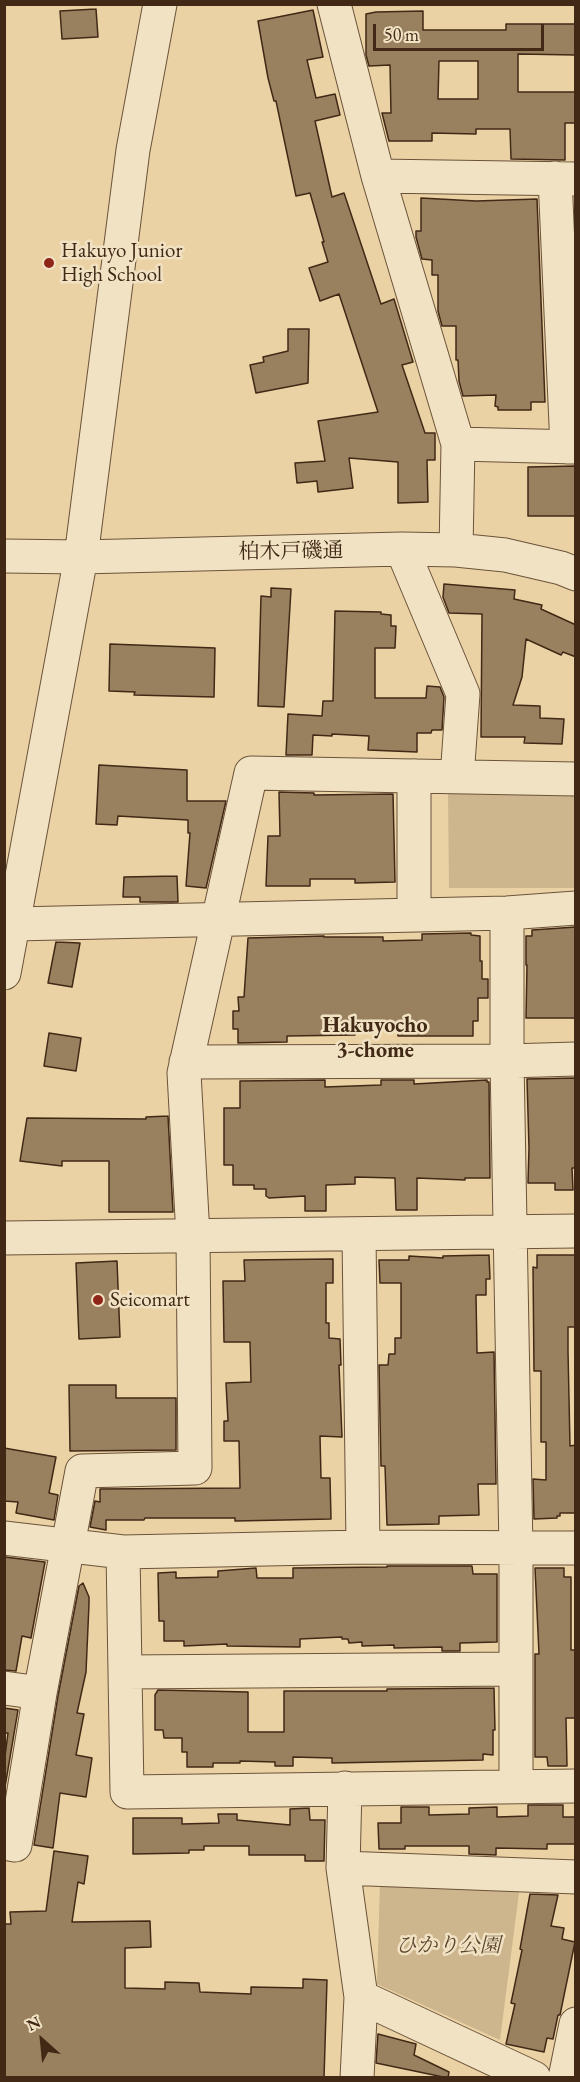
<!DOCTYPE html>
<meta charset="utf-8">
<style>
body{margin:0}
#map{position:relative;width:580px;height:2082px;overflow:hidden;background:#ead2a5;font-family:"EB Garamond",serif}
canvas{display:block}
.frame{position:absolute;inset:0;border:6px solid #412916;pointer-events:none}
.north{position:absolute;left:12px;top:2010px;width:60px;height:60px;-webkit-text-stroke:4px #f1e2c4;paint-order:stroke;rotate:333deg;font-size:16px;font-weight:700;line-height:24px;text-align:center;color:#412916}
.north::after{content:'';display:block;margin:auto;width:21px;height:27px;background:#412916;clip-path:polygon(50% 0,100% 100%,50% 72%,0 100%)}
.scale{position:absolute;left:373px;top:24px;width:171px;height:27px;box-sizing:border-box;border:3px solid #412916;border-top:0;padding-left:8px;font-size:18px;line-height:21px;white-space:nowrap;color:#412916;-webkit-text-stroke:4px #f1e2c4;paint-order:stroke}
</style>
<div id="map">
<canvas width="580" height="2082"></canvas>
<div class="frame"></div>
<div class="north">N</div>
<div class="scale">50 m</div>
</div>
<script>
const ctx = document.querySelector('canvas').getContext('2d');
ctx.lineJoin = 'round';
function fillPath(path, color) { ctx.fillStyle = color; ctx.fill(path, 'evenodd'); }
const toPath = rows => new Path2D(rows.map(r => 'M' + r).join(''));
function stroke(path, color, width, dash) { ctx.strokeStyle = color; ctx.lineWidth = width; ctx.lineCap = dash ? 'butt' : 'round'; ctx.setLineDash(dash || []); ctx.stroke(path); }
function write(font, color, halo, rows, align = 'center') {
  ctx.font = font + ' "EB Garamond","Noto Serif JP",serif'; ctx.lineWidth = 5; ctx.setLineDash([]); ctx.textBaseline = 'middle'; ctx.strokeStyle = halo; ctx.fillStyle = color; for (const [text, x, y, turn = 0] of rows) {
    ctx.save(); ctx.translate(x, y); ctx.rotate((+turn || 0) * Math.PI / 180); ctx.textAlign = isNaN(turn) ? turn : align; if (halo) ctx.strokeText(text, 0, 0); ctx.fillText(text, 0, 0); ctx.restore();
  }
}
fillPath(toPath([
 [575,792,575,888,449,888,448,793],
 [380,1882,520,1885,500,2040,377,1984]
]), '#cdb58d');
const building = toPath([
 [96,9,98,37,62,39,60,11,96,9],
 [313,10,323,57,307,60,316,98,335,94,340,115,315,121,332,197,344,193,381,304,394,299,413,362,402,365,425,433,435,433,435,460,427,460,428,502,398,503,398,462,349,458,353,488,318,492,317,481,297,483,295,463,325,461,318,421,378,412,339,294,320,301,309,268,328,262,322,242,324,242,310,193,296,196,276,101,274,101,268,78,258,21,313,10],
 [423,11,423,30,506,30,506,24,576,24,576,55,518,54,518,92,576,92,576,123,565,123,565,160,511,159,510,129,476,129,476,134,432,133,432,141,389,141,382,113,391,113,390,65,369,66,366,55,366,14,376,12,423,11],
 [439,61,478,61,478,99,438,99,439,61],
 [421,198,476,201,537,199,545,402,531,402,531,410,498,410,498,407,495,406,496,395,463,396,459,381,458,360,456,360,456,326,442,326,438,311,438,275,432,275,432,260,422,259,416,237,416,231,421,231,421,198],
 [288,329,309,329,308,383,256,393,250,365,264,362,263,357,288,351,288,329],
 [576,466,576,516,528,516,528,467,576,466],
 [444,584,515,590,514,599,542,605,541,609,576,625,576,657,563,652,561,655,526,639,522,677,513,705,540,706,540,718,564,719,562,744,524,743,525,737,481,737,482,614,449,613,443,597,444,584],
 [271,588,291,589,284,707,258,706,261,596,271,597,271,588],
 [335,611,381,612,381,614,391,615,391,626,396,626,395,648,375,648,375,698,426,698,427,686,440,687,444,697,442,730,432,730,431,733,417,733,417,752,368,750,369,736,332,734,332,736,313,735,312,755,286,755,288,714,322,716,323,701,333,701,335,611],
 [110,644,215,648,214,697,134,695,135,692,109,691,110,644],
 [99,765,187,770,187,801,226,801,206,888,186,886,190,833,188,833,188,820,118,816,117,825,96,824,99,765],
 [279,792,314,793,314,795,393,794,395,882,355,883,355,879,310,879,310,886,266,886,268,836,280,836,279,792],
 [177,876,178,902,140,902,140,897,123,897,124,877,177,876],
 [576,927,576,1018,526,1018,527,965,526,965,526,936,532,936,532,930,576,927],
 [471,933,471,935,480,936,480,961,482,961,482,979,488,979,488,998,478,998,478,1021,473,1021,473,1036,398,1036,398,1027,355,1027,355,1035,287,1036,287,1042,238,1043,238,1029,233,1029,233,1011,239,1011,238,997,244,997,248,938,324,936,324,937,383,937,383,941,422,940,422,934,471,933],
 [56,942,80,943,72,987,48,983,56,942],
 [49,1033,81,1038,76,1071,44,1066,49,1033],
 [576,1078,576,1168,572,1168,573,1190,555,1190,555,1183,528,1183,529,1148,527,1079,576,1078],
 [325,1080,325,1087,381,1085,381,1080,414,1080,414,1084,487,1080,487,1082,489,1082,490,1178,465,1178,465,1180,417,1178,417,1210,396,1210,395,1178,355,1177,355,1184,326,1185,326,1211,305,1211,305,1196,269,1198,266,1196,266,1189,254,1189,254,1185,233,1185,233,1165,224,1165,224,1108,240,1108,240,1081,325,1080],
 [168,1116,173,1212,109,1212,109,1161,62,1161,62,1166,20,1161,27,1118,146,1119,146,1117,168,1116],
 [489,1255,490,1279,486,1279,486,1295,476,1295,477,1353,494,1352,496,1484,478,1484,479,1515,439,1516,439,1524,387,1525,385,1466,381,1466,379,1365,388,1365,389,1354,395,1354,395,1338,401,1338,401,1283,380,1283,379,1260,409,1260,409,1256,443,1258,443,1256,489,1255],
 [537,1255,575,1255,576,1327,568,1327,568,1351,570,1446,576,1445,576,1513,560,1513,560,1516,557,1516,557,1518,534,1519,533,1479,546,1480,546,1442,541,1442,541,1371,534,1371,533,1267,537,1268,537,1255],
 [333,1259,333,1283,326,1283,326,1323,329,1323,329,1338,340,1339,341,1365,339,1365,342,1437,320,1436,321,1478,330,1478,331,1519,235,1521,235,1518,145,1518,144,1520,106,1520,106,1530,90,1527,95,1501,100,1502,100,1489,240,1488,239,1441,224,1441,224,1421,228,1421,226,1383,251,1382,250,1342,224,1342,223,1281,245,1281,244,1260,333,1259],
 [117,1261,120,1337,79,1339,76,1263,117,1261],
 [69,1385,116,1385,116,1398,176,1398,176,1450,70,1451,69,1385],
 [4,1448,56,1457,49,1493,58,1495,54,1520,16,1513,18,1502,4,1501,4,1448],
 [5,1557,45,1562,31,1638,22,1636,16,1671,4,1670,5,1557],
 [387,1566,472,1566,473,1574,497,1574,497,1642,460,1643,460,1651,442,1651,442,1647,394,1648,394,1645,362,1646,362,1642,349,1643,348,1639,342,1639,342,1637,300,1639,300,1647,227,1646,227,1644,184,1646,184,1641,164,1641,164,1621,159,1621,158,1573,176,1572,176,1578,218,1577,218,1571,256,1568,257,1578,293,1578,293,1568,387,1567,387,1566],
 [535,1568,564,1568,564,1577,571,1577,571,1650,575,1650,576,1718,566,1718,567,1766,548,1766,547,1757,535,1757,535,1654,539,1654,535,1568],
 [83,1583,89,1597,89,1604,86,1672,77,1713,84,1714,76,1755,92,1758,86,1797,60,1793,53,1848,34,1845,58,1696,79,1586,83,1583],
 [494,1688,495,1730,493,1730,493,1755,483,1754,483,1760,332,1763,332,1758,293,1757,293,1766,275,1766,275,1762,240,1761,240,1763,213,1763,213,1767,187,1767,187,1752,182,1752,182,1738,164,1738,163,1730,155,1730,155,1695,158,1690,248,1692,248,1732,284,1732,284,1691,387,1691,387,1689,494,1688],
 [4,1708,18,1710,4,1793,4,1764,8,1733,4,1733,4,1708],
 [528,1805,563,1805,563,1817,576,1817,576,1844,547,1844,547,1849,496,1848,496,1855,469,1854,469,1846,405,1846,405,1849,379,1849,378,1823,401,1823,401,1807,429,1807,429,1815,469,1814,469,1808,497,1807,497,1817,528,1816,528,1805],
 [309,1808,310,1820,325,1820,324,1861,305,1861,305,1855,249,1855,249,1846,204,1846,204,1850,189,1850,189,1853,133,1854,133,1818,182,1818,182,1824,219,1823,218,1814,237,1814,237,1820,290,1825,290,1809,309,1808],
 [54,1851,88,1856,84,1884,78,1882,72,1922,150,1921,151,1947,125,1948,125,1988,165,1989,165,1982,199,1983,200,1992,251,1994,251,1987,303,1988,303,1979,327,1980,324,2078,5,2078,4,1924,11,1924,10,1912,46,1911,54,1851],
 [530,1894,558,1895,551,1926,564,1928,562,1939,575,1942,560,2015,558,2015,553,2039,547,2038,544,2052,506,2044,515,2004,511,2003,522,1950,520,1949,530,1894],
 [378,2034,416,2044,414,2055,449,2072,448,2078,376,2063,378,2034]
]);
fillPath(building, '#998160');
stroke(building, '#412916', 1.5);
const minor = toPath([
 [334,4,378,176,458,444,576,447],
 [378,176,576,179],
 [555,178,567,447],
 [402,549,463,694,457,777],
 [456,550,458,444],
 [4,556,81,557,402,549,456,550,505,555,561,568,576,574],
 [414,776,414,915],
 [507,913,507,1061,516,1549,516,1786],
 [14,924,507,913,576,908],
 [4,973,81,557,133,150,160,4],
 [186,1062,507,1061,576,1059],
 [359,1235,363,1547],
 [4,1238,576,1231],
 [4,1538,123,1552,363,1547,576,1548],
 [123,1552,127,1792,576,1786],
 [126,1672,515,1669],
 [4,1688,40,1693],
 [345,1788,343,1868,361,1997,357,2078],
 [4,1843,15,1845,40,1693,82,1471,195,1468,193,1236,184,1073,251,773,576,779],
 [343,1868,576,1877],
 [361,1997,534,2078],
 [565,2078,576,2024]
]);
stroke(minor, '#6b533a', 35);
stroke(minor, '#f1e2c4', 33);
for (const [x, y, r, color] of [
 [49,263,6,"#8f2418"],
 [98,1300,6,"#8f2418"]
]) { const dot = new Path2D(); dot.arc(x, y, r, 0, 2 * Math.PI); ctx.fillStyle = color; ctx.fill(dot); stroke(dot, '#f1e2c4', 2); }
write('21px', '#412916', '#f1e2c4', [
 ["Hakuyo Junior",61,251],
 ["High School",61,275],
 ["Seicomart",110,1300]
], 'left');
write('21px', '#412916', '#f1e2c4', [
 ["柏木戸磯通",291,552,-1]
]);
write('italic 21px', '#5d452e', '#f1e2c4', [
 ["ひかり公園",448,1946]
]);
write('bold 22px', '#412916', '#f1e2c4', [
 ["Hakuyocho",375,1026],
 ["3-chome",375,1051]
]);
</script>
